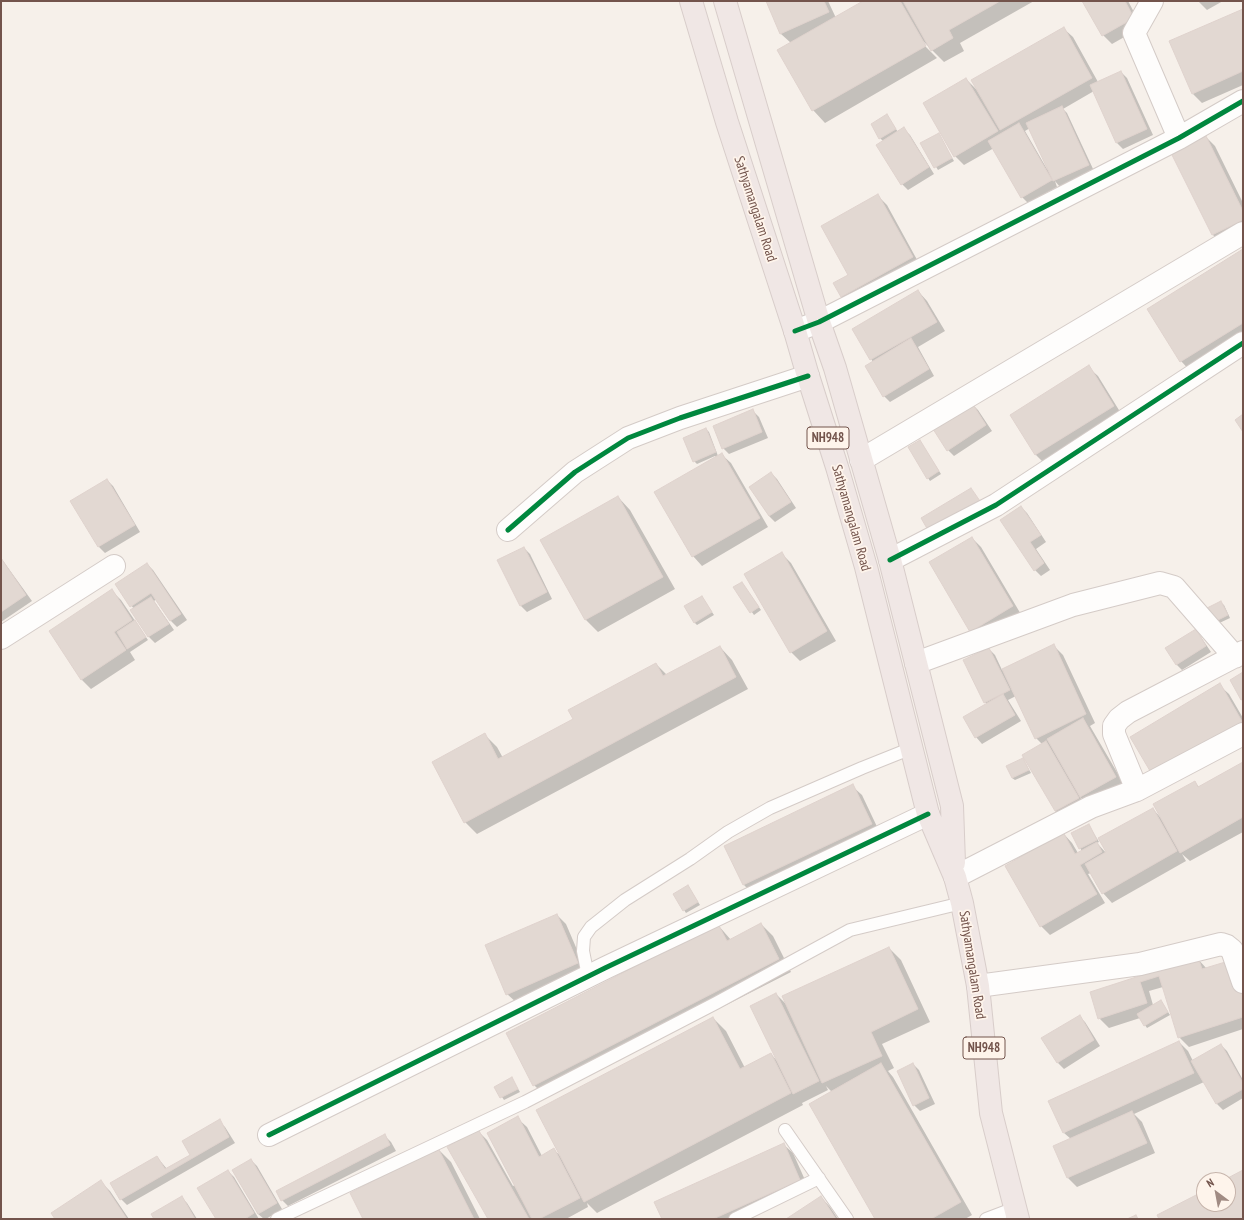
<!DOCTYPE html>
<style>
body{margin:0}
#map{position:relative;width:1244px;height:1220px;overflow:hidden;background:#f6f0ea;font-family:"PT Sans Narrow",sans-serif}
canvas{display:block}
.frame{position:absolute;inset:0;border:2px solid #73544c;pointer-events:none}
.north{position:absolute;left:1196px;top:1172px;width:40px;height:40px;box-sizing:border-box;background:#fef4eb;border:1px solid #c6b4ab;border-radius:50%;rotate:328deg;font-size:11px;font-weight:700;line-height:16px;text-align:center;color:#73544c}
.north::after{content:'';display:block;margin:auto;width:14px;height:18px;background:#a18b83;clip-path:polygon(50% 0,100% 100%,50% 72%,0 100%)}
</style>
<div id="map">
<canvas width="1244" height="1220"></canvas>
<div class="frame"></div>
<div class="north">N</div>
</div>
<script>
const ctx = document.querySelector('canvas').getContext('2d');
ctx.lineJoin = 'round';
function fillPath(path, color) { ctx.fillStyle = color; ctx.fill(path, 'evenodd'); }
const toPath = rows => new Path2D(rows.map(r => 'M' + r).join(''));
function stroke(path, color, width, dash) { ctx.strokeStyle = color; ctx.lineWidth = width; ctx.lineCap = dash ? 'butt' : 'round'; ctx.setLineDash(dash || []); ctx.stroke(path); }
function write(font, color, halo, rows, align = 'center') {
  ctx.font = font + ' "PT Sans Narrow",sans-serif'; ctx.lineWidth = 3.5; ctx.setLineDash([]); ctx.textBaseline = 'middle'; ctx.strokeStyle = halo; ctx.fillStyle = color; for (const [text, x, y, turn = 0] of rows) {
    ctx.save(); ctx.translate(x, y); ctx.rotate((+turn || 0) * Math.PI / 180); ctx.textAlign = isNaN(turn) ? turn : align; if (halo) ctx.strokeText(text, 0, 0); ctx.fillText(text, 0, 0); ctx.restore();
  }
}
fillPath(toPath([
 [767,1,828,1,836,18,865,1,1034,1,960,43,964,51,944,62,923,41,922,43,937,58,825,123,813,110,791,43,781,34],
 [1083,1,1128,1,1142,27,1112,44,1103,35],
 [1198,1,1223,1,1207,10],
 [1243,10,1243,85,1202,103,1193,94],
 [1063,28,1073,37,1098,82,1121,72,1127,78,1153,135,1123,149,1117,143,1094,91,1063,109,1067,113,1094,171,1060,187,1055,181,1057,187,1028,203,1022,197,994,148,964,165,955,156,966,79,977,90],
 [1030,128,1048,168,1047,169,1025,131],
 [887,116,898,132,904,129,910,135,934,174,908,190,902,184,883,141,880,138],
 [938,134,954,161,938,170,921,143],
 [1206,137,1215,146,1243,203,1243,234,1222,244,1213,235,1173,154],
 [878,196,887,205,921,267,851,305,841,296],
 [1243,250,1243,343,1193,374,1181,361,1148,309],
 [918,291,927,301,945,331,918,347,934,376,890,402,884,396,873,362,853,329],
 [1088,367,1098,376,1122,415,1045,464,1036,455,1011,415],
 [972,404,978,410,992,431,954,456,948,450],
 [753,411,759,417,768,438,729,454,723,448],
 [706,429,709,432,718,456,721,454,731,463,768,527,702,566,693,556,656,492,716,457,715,456,697,464,694,461],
 [920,441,941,474,930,481,928,478],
 [771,473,777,479,796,508,775,522,769,516,750,487],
 [107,480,113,486,140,532,105,553,99,547,71,501],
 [618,497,630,510,675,589,598,632,586,620,542,540],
 [1021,507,1027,513,1046,542,1036,549,1050,570,1041,576,1035,570],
 [972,538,981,547,1022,616,971,631],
 [524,548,530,554,552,599,527,612,521,606],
 [781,553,791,563,836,641,800,661,791,652],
 [1,558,32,601,1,622],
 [147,564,153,570,187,620,177,627,171,621,157,599,154,601,174,630,155,643,149,637,132,610,134,609,116,585],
 [742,583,761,610,754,615,734,587],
 [112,591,121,600,148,640,130,652,135,660,91,689,82,680,50,631],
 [702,597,714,615,697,625,694,622],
 [1221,603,1224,605,1230,618,1213,626],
 [1195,631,1201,637,1211,652,1182,670,1176,664],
 [1053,645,1063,655,1095,723,1090,726,1125,786,1090,806,1080,797,1084,804,1061,817,1055,811,1043,745,1036,738,1016,696,1008,700,1021,721,982,744,976,737,987,705,985,702,989,649,995,655,1002,670],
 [720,647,732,660,748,689,477,834,465,822,485,735,497,747,503,758,575,720,656,664,667,675],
 [1219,685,1229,694,1243,718,1243,738],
 [1023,759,1031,773,1015,780,1012,778],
 [1243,763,1243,832,1190,861,1182,854,1186,861,1112,903,1103,893,1091,873,1088,874,1105,903,1050,935,1041,926,1063,833,1072,843,1078,853,1082,851,1080,848,1089,825,1099,842,1097,843,1107,854,1153,809,1161,818,1195,782,1199,787],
 [852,786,862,795,880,833,753,894,744,885,725,846],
 [688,886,700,905,686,913,684,910],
 [557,915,566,924,587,973,517,1003,507,994],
 [761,924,773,936,791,972,546,1097,534,1085,718,925,731,940],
 [889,948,901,960,930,1022,882,1044,894,1068,888,1071,893,1077,972,1215,965,1219,876,1219,832,1092,826,1086,828,1090,802,1103,803,1105,597,1213,587,1203,588,1207,566,1219,489,1219,478,1131,487,1140,513,1186,515,1185,517,1118,527,1127,542,1156,554,1150,562,1157,713,1018,726,1031,745,1068,771,1054,778,1062,776,994,787,1005],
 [1197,958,1207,969,1243,977,1243,1029,1189,1047,1179,1037,1163,987,1149,991,1153,1005,1161,1001,1170,1015,1147,1028,1140,1018,1109,1028,1099,1018,1091,992],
 [1079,1016,1085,1022,1100,1046,1064,1069,1058,1063],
 [1179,1042,1188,1051,1193,1061,1221,1045,1227,1051,1243,1080,1243,1098,1223,1110,1217,1104,1204,1082,1134,1114,1142,1122,1155,1153,1077,1187,1068,1178,1071,1139,1064,1133],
 [913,1064,919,1070,935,1104,920,1111,914,1105],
 [512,1079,520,1092,504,1100,496,1088],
 [219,1121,225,1127,235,1143,127,1205,121,1199,157,1157,167,1169,192,1155],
 [385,1136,391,1142,396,1151,288,1206,282,1200],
 [783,1144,793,1153,809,1189,743,1219,663,1219],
 [438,1149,451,1162,480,1219,365,1219],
 [251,1160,257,1166,282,1209,266,1219,264,1219,258,1214,233,1170],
 [228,1171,234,1177,259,1219,217,1219],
 [101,1182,110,1191,129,1219,56,1219],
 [181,1197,187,1203,197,1219,155,1219],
 [821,1197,830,1207,838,1219,788,1219]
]), '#0003');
const building = toPath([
 [766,1,824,1,829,12,780,34,766,1],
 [863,1,900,1,926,46,812,111,777,50,863,1],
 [903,1,1000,1,949,30,953,38,931,51,903,1],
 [1082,1,1125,1,1134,18,1102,36,1082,1],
 [1243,9,1243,71,1192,94,1169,41,1243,9],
 [1064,27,1092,78,1000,130,971,80,1064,27],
 [1121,71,1147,129,1116,143,1090,85,1121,71],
 [966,78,998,131,954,157,923,103,966,78],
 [1062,106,1089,165,1053,181,1026,123,1062,106],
 [887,114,896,129,879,139,871,124,887,114],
 [1019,123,1052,180,1021,198,988,141,1019,123],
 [904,127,929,167,901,185,876,145,904,127],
 [939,133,952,158,934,168,920,143,939,133],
 [1206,136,1243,211,1243,220,1212,235,1171,153,1206,136],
 [878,194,913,257,841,297,833,283,848,275,821,226,878,194],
 [1243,249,1243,323,1180,362,1147,309,1243,249],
 [918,290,937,322,870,360,852,329,918,290],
 [911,338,929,369,883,397,865,366,911,338],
 [1089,365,1114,406,1035,455,1010,415,1089,365],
 [972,403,986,425,947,451,933,429,972,403],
 [753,409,762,432,722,449,713,426,753,409],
 [1243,414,1243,432,1235,420,1243,414],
 [706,428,716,452,693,462,683,438,706,428],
 [920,440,939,471,927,479,908,447,920,440],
 [722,453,760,518,692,557,654,492,722,453],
 [771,472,791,502,769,516,749,487,771,472],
 [107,479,135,525,98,547,70,501,107,479],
 [971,488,980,501,929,532,921,518,971,488],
 [618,496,663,577,585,620,540,540,618,496],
 [1021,506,1041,535,1030,542,1044,563,1034,571,1000,520,1021,506],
 [972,537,1013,606,970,632,929,562,972,537],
 [524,547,547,592,520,606,497,560,524,547],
 [782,552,827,631,790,653,744,574,782,552],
 [1,558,26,595,1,612,1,558],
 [147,563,181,614,170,621,151,593,130,607,115,584,147,563],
 [742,582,759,607,750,613,733,587,742,582],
 [112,589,132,620,114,632,126,650,81,680,49,631,112,589],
 [702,596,712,612,694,623,684,606,702,596],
 [151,597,169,624,148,637,130,610,151,597],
 [1221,601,1228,615,1210,624,1203,610,1221,601],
 [135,620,146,637,127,649,117,632,135,620],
 [1196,629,1206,646,1176,665,1165,648,1196,629],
 [1054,644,1086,714,1035,739,1002,669,1054,644],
 [720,646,736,677,464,823,432,762,485,733,498,759,573,719,568,710,656,663,663,676,720,646],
 [989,648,1010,690,984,703,963,660,989,648],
 [1243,672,1243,699,1241,700,1230,680,1243,672],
 [1220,683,1243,723,1153,776,1130,737,1220,683],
 [1003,694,1015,715,975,738,963,717,1003,694],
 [1083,718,1116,777,1080,797,1047,739,1083,718],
 [1046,741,1079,798,1055,811,1022,755,1046,741],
 [1023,758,1029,770,1012,778,1006,766,1023,758],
 [1243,762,1243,817,1180,853,1153,804,1195,781,1198,787,1243,762],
 [853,784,872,824,743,885,724,846,853,784],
 [1153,808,1177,851,1102,894,1085,864,1106,852,1098,838,1153,808],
 [1089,824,1097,840,1079,849,1071,833,1089,824],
 [1063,832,1075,854,1097,842,1102,852,1080,865,1097,894,1040,927,1005,866,1063,832],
 [688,885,698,902,683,911,673,894,688,885],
 [557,914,578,963,506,995,485,945,557,914],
 [761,923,779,959,533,1086,506,1033,718,924,727,941,761,923],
 [889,947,918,1009,871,1032,882,1056,822,1083,782,996,889,947],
 [1198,957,1202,969,1232,960,1243,995,1243,1017,1178,1038,1159,976,1140,982,1147,1003,1098,1019,1090,992,1198,957],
 [776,993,819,1081,793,1094,750,1006,776,993],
 [1161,1000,1168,1012,1144,1026,1137,1014,1161,1000],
 [1080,1015,1094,1040,1057,1063,1041,1038,1080,1015],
 [713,1017,740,1069,771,1053,791,1093,584,1202,536,1110,713,1017],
 [1179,1041,1194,1073,1063,1133,1048,1101,1179,1041],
 [1221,1044,1243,1083,1243,1089,1216,1104,1191,1061,1221,1044],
 [881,1063,961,1202,931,1219,875,1219,809,1104,881,1063],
 [913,1063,929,1098,913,1106,897,1071,913,1063],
 [512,1077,518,1089,500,1098,494,1087,512,1077],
 [1132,1111,1147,1143,1067,1178,1053,1146,1132,1111],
 [518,1116,539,1157,554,1148,580,1198,539,1219,532,1219,487,1133,518,1116],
 [220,1119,229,1137,120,1200,110,1183,157,1156,165,1169,190,1155,182,1141,220,1119],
 [478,1129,529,1219,488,1219,447,1147,478,1129],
 [385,1134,390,1145,281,1201,276,1191,385,1134],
 [784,1143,800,1180,713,1219,662,1219,654,1202,784,1143],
 [438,1148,474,1219,363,1219,350,1193,438,1148],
 [251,1159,277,1203,258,1214,232,1170,251,1159],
 [228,1170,254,1213,245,1219,216,1219,197,1188,228,1170],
 [1243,1170,1243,1219,1159,1219,1157,1215,1204,1191,1204,1204,1228,1204,1228,1180,1224,1180,1243,1170],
 [101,1180,127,1219,55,1219,51,1213,101,1180],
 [182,1196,195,1219,154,1219,151,1214,182,1196],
 [821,1196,836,1219,786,1219,821,1196],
 [1136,1215,1138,1219,1127,1219,1136,1215]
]);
fillPath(building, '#e2d8d2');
stroke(building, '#dfd2cd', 1);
const lane = toPath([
 [588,976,583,951,584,937,591,927,625,900,690,859,728,832,770,808,862,768,912,748],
 [785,1130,847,1219],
 [277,1219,525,1102,716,1003,850,930,962,903],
 [735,1219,819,1178],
 [986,1219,1015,1208]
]);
const street = toPath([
 [1152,1,1134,33,1179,138],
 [795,331,819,322,1179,138,1243,101],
 [861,460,1243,233],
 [508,530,575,472,628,438,680,418,808,376],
 [890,560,996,505,1243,343],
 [1,638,114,566],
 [916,663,1073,605,1160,583,1174,587,1235,657],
 [1137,790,1114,734,1114,726,1119,719,1128,712,1243,652],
 [955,877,1091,807,1137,790,1243,734],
 [978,986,1140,964,1221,944,1227,946,1232,950,1243,982],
 [269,1135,605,968,928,814]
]);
const highway = toPath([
 [691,1,727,122,795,331,808,376,837,467,866,567,928,814,955,877,962,903,978,986,991,1113,1018,1219],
 [725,1,819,322,835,368,890,560,952,806,954,863]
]);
stroke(lane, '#d4cbc7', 14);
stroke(street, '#d4cbc7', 24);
stroke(highway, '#d8cdca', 24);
stroke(lane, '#fefdfc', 12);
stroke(street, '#fefdfc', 22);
stroke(highway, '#f0e7e5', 22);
stroke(toPath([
 [795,331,819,322,1179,138,1243,101],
 [508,530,575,472,628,438,680,418,808,376],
 [890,560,996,505,1243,343],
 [269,1135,605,968,928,814]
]), '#00873e', 5);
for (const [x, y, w] of [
 [828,438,42],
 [984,1048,42]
]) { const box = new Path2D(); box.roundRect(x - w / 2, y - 11, w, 22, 3); ctx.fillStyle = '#fef4eb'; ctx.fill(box); stroke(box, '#73544c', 1); }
write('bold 13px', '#73544c', null, [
 ["NH948",828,438],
 ["NH948",984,1048]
]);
write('14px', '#73544c', '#fef4eb', [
 ["Sathyamangalam Road",755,209,72],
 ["Sathyamangalam Road",851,518,74],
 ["Sathyamangalam Road",972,965,81]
]);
</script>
